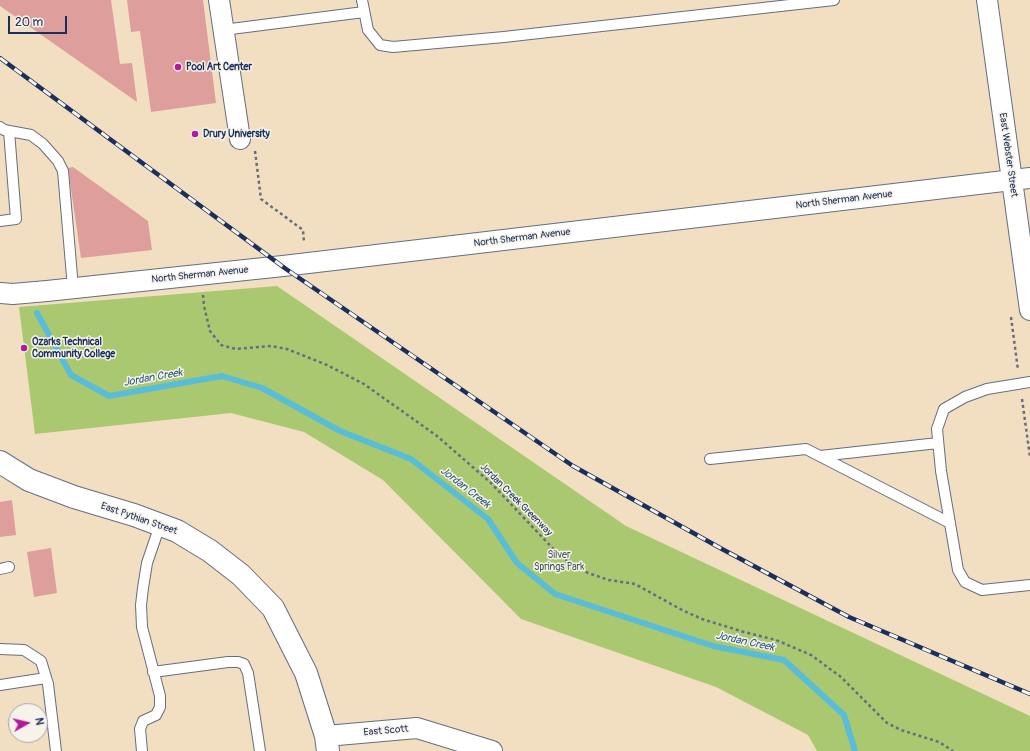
<!DOCTYPE html>
<style>
body{margin:0}
#map{position:relative;width:1030px;height:751px;overflow:hidden;background:#f2dfc1;font-family:Pangolin,sans-serif}
canvas{display:block}
.north{position:absolute;left:8px;top:703px;width:40px;height:40px;box-sizing:border-box;background:#f7f3e8;border:1px solid #9fa5b1;border-radius:50%;rotate:82deg;font-size:11px;font-weight:700;line-height:16px;text-align:center;color:#1b2f5e}
.north::after{content:'';display:block;margin:auto;width:14px;height:18px;background:#b5179e;clip-path:polygon(50% 0,100% 100%,50% 72%,0 100%)}
.scale{position:absolute;left:8px;top:16px;width:59px;height:18px;box-sizing:border-box;border:2px solid #1b2f5e;border-top:0;padding-left:5px;font-size:12px;line-height:14px;white-space:nowrap;color:#1b2f5e;-webkit-text-stroke:3px #f7f3e8;paint-order:stroke}
</style>
<div id="map">
<canvas width="1030" height="751"></canvas>
<div class="north">N</div>
<div class="scale">20 m</div>
</div>
<script>
const ctx = document.querySelector('canvas').getContext('2d');
ctx.lineJoin = 'round';
function fillPath(path, color) { ctx.fillStyle = color; ctx.fill(path, 'evenodd'); }
const toPath = rows => new Path2D(rows.map(r => 'M' + r).join(''));
function stroke(path, color, width, dash) { ctx.strokeStyle = color; ctx.lineWidth = width; ctx.lineCap = dash ? 'butt' : 'round'; ctx.setLineDash(dash || []); ctx.stroke(path); }
function write(font, color, halo, rows, align = 'center') {
  ctx.font = font + ' Pangolin,sans-serif'; ctx.lineWidth = 3; ctx.setLineDash([]); ctx.textBaseline = 'middle'; ctx.strokeStyle = halo; ctx.fillStyle = color; for (const [text, x, y, turn = 0] of rows) {
    ctx.save(); ctx.translate(x, y); ctx.rotate((+turn || 0) * Math.PI / 180); ctx.textAlign = isNaN(turn) ? turn : align; if (halo) ctx.strokeText(text, 0, 0); ctx.fillText(text, 0, 0); ctx.restore();
  }
}
fillPath(toPath([
 [277,286,626,526,1030,716,1030,751,817,751,808,735,716,687,521,619,383,480,304,432,231,413,35,434,19,307]
]), '#aac86f');
stroke(toPath([
 [37,313,71,375,109,396,222,376,262,388,340,431,411,459,488,519,517,563,555,594,713,646,784,660,844,715,855,751]
]), '#5abdd8', 6);
fillPath(toPath([
 [0,0,111,0,120,64,132,63,137,102,0,6],
 [127,0,203,0,216,103,151,112,140,31,131,32],
 [73,167,148,221,152,250,81,258,68,168],
 [12,500,16,535,0,537,0,502],
 [51,548,57,593,34,597,27,552]
]), '#de9f9c');
const lane = toPath([
 [362,0,368,30,380,45,393,47,504,37,834,0],
 [223,30,364,12],
 [0,127,4,130,31,135,43,144,58,161,63,171,73,288],
 [0,221,16,219,9,131],
 [1030,382,987,389,965,397,944,409,937,429,941,471,958,570,965,582,982,590,1030,585],
 [820,456,938,443],
 [710,459,806,449,950,523],
 [0,569,9,567],
 [0,649,24,650,41,661,48,684,56,751],
 [153,672,228,662,238,662,244,664,248,673,260,751],
 [0,685,46,678],
 [142,751,140,729,143,721,156,715,160,707,160,696,142,627,141,605,143,588,147,563,160,525]
]);
const street = toPath([
 [219,0,240,139],
 [987,0,1030,310],
 [0,293,13,294,47,291,283,266,1030,178],
 [326,736,417,728,492,751]
]);
const secondary = toPath([
 [0,462,29,480,74,497,134,515,177,531,210,551,241,575,273,608,306,673,326,736,328,751]
]);
stroke(lane, '#666d81', 12);
stroke(street, '#666d81', 22);
stroke(secondary, '#666d81', 24);
stroke(toPath([
 [255,151,261,199,303,230,304,243],
 [203,295,204,306,210,331,221,345,236,349,271,346,287,349,327,365,364,384,437,436,491,483,560,556,588,573,609,580,635,584,682,610,702,619,744,632,776,640,811,655,841,677,887,723,901,730,939,742,953,751],
 [1011,317,1018,370],
 [1022,399,1030,457]
]), '#666d81', 2.5, [3, 3]);
stroke(lane, '#fff', 10);
stroke(street, '#fff', 20);
stroke(secondary, '#fff', 22);
const rail = toPath([
 [0,58,286,269,573,466,722,549,849,617,1030,694]
]);
stroke(rail, '#1b2f5e', 4.5);
stroke(rail, '#f7f3e8', 3, [9]);
for (const [x, y, r, color] of [
 [178,67,4,"#b5179e"],
 [195,134,4,"#b5179e"],
 [24,348,4,"#b5179e"]
]) { const dot = new Path2D(); dot.arc(x, y, r, 0, 2 * Math.PI); ctx.fillStyle = color; ctx.fill(dot); stroke(dot, '#f7f3e8', 1.5); }
write('bold 10px', '#1b2f5e', '#f7f3e8', [
 ["Pool Art Center",186,67],
 ["Drury University",203,134],
 ["Ozarks Technical",32,342],
 ["Community College",32,354]
], 'left');
write('10px', '#1b2f5e', '#f7f3e8', [
 ["East Webster Street",1008,155,82],
 ["North Sherman Avenue",844,200,-7],
 ["North Sherman Avenue",522,238,-7],
 ["North Sherman Avenue",200,275,-6],
 ["Jordan Creek Greenway",516,500,45],
 ["East Pythian Street",139,519,19],
 ["East Scott",386,731,-5]
]);
write('10px', '#3f5562', '#f7f3e8', [
 ["Silver",559,555],
 ["Springs Park",559,567]
]);
write('italic 11px', '#2e5a83', '#f7f3e8', [
 ["Jordan Creek",153,378,-10],
 ["Jordan Creek",465,488,38],
 ["Jordan Creek",745,642,12]
]);
</script>
